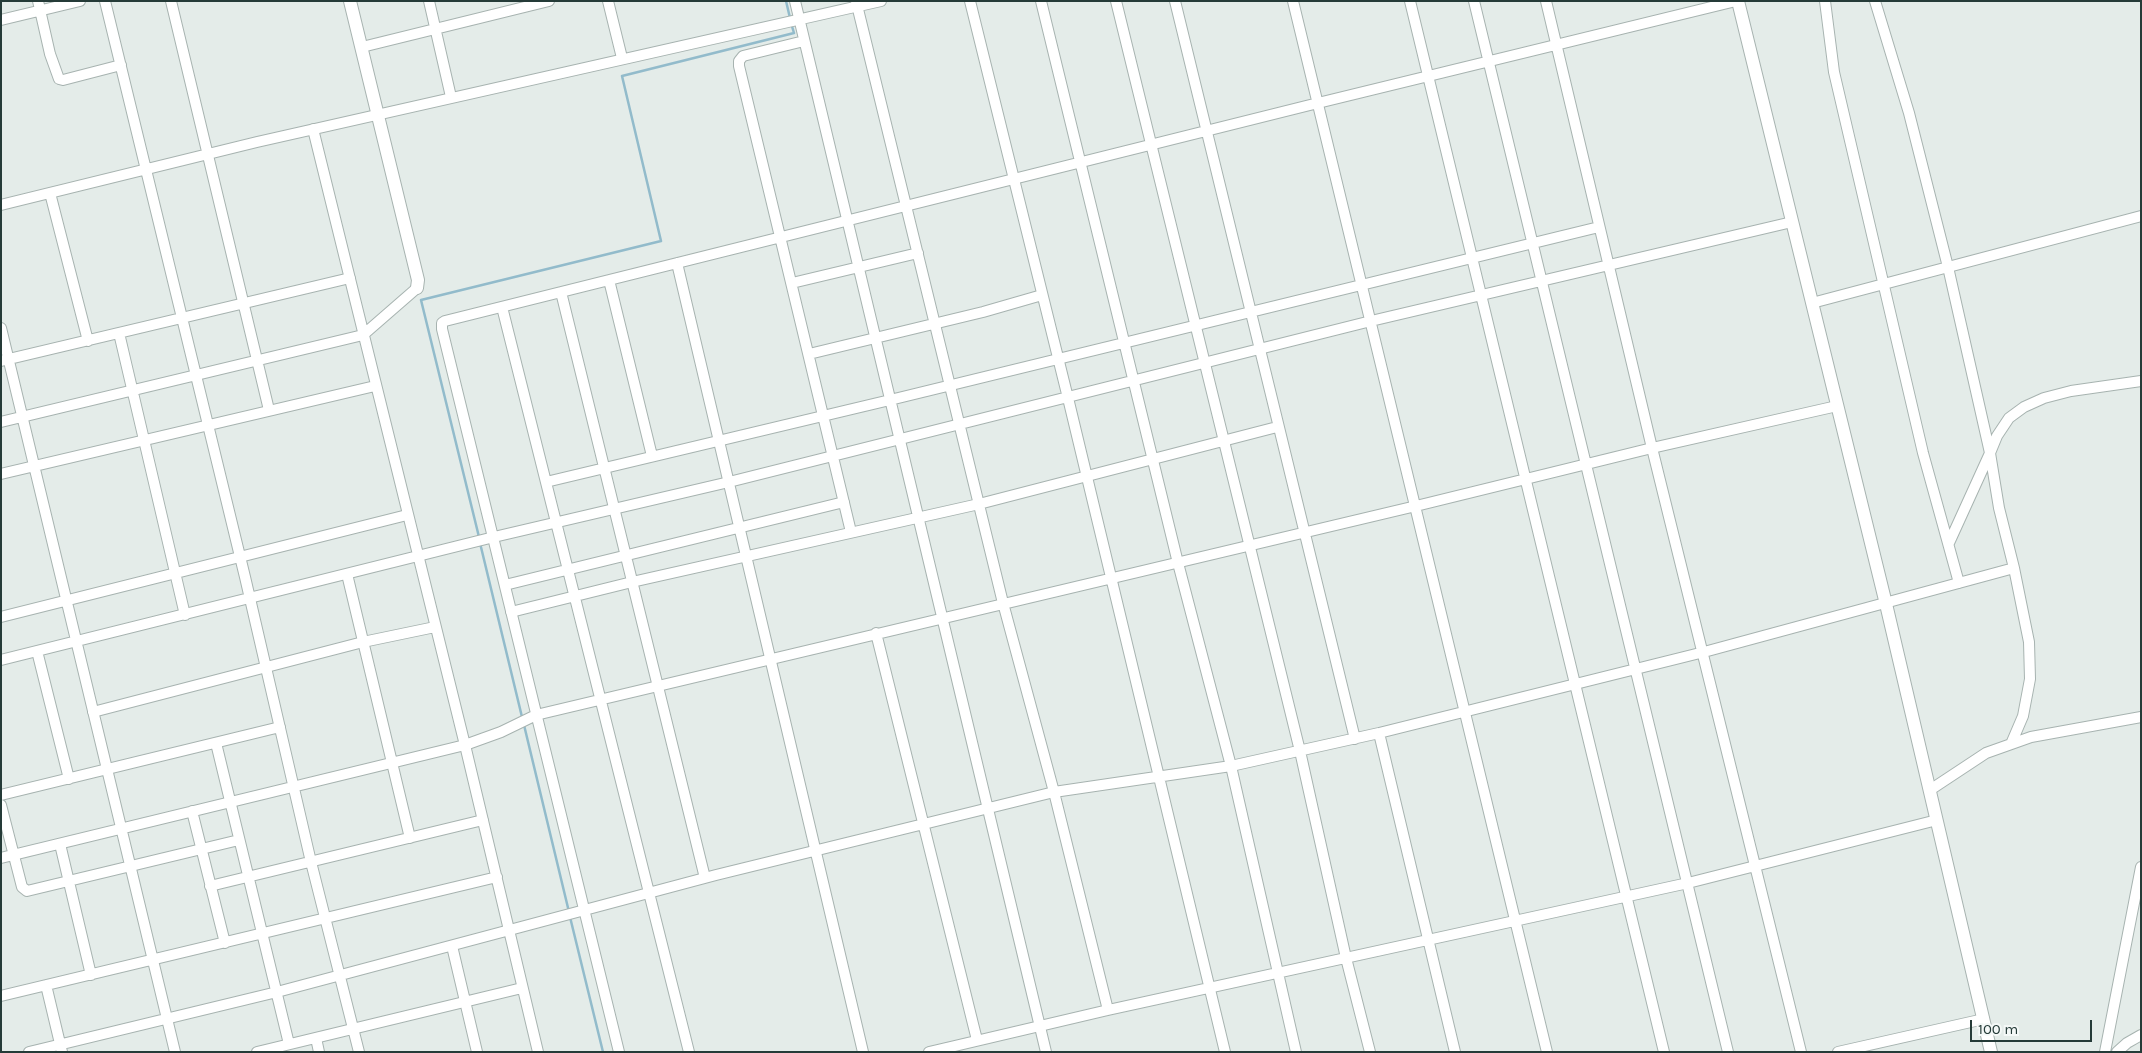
<!DOCTYPE html>
<style>
body{margin:0}
#map{position:relative;width:2142px;height:1053px;overflow:hidden;background:#e4ece9;font-family:Karla,sans-serif}
canvas{display:block}
.frame{position:absolute;inset:0;border:2px solid #253b38;pointer-events:none}
.scale{position:absolute;left:1970px;top:1020px;width:122px;height:22px;box-sizing:border-box;border:2px solid #253b38;border-top:0;padding-left:6px;font-size:15px;line-height:18px;white-space:nowrap;color:#253b38;-webkit-text-stroke:4px #f4f8f7;paint-order:stroke}
</style>
<div id="map">
<canvas width="2142" height="1053"></canvas>
<div class="frame"></div>
<div class="scale">100 m</div>
</div>
<script>
const ctx = document.querySelector('canvas').getContext('2d');
ctx.lineJoin = 'round';
const toPath = rows => new Path2D(rows.map(r => 'M' + r).join(''));
function stroke(path, color, width, dash) { ctx.strokeStyle = color; ctx.lineWidth = width; ctx.lineCap = dash ? 'butt' : 'round'; ctx.setLineDash(dash || []); ctx.stroke(path); }
stroke(toPath([
 [786,1,790,18],
 [479,537,421,300,661,241,622,76,794,33,791,23],
 [480,543,522,717],
 [524,725,569,912],
 [570,917,603,1052]
]), '#92bbcb', 2.5);
const minor = toPath([
 [38,1,50,54,59,79,63,80,121,65],
 [105,1,245,577,311,862,359,1052],
 [171,1,269,410],
 [429,1,451,97],
 [608,1,622,58],
 [795,1,1046,1052],
 [856,1,1003,603,1054,792,1108,1010],
 [970,1,1068,398,1225,1052],
 [1041,1,1178,563,1231,766,1296,1052],
 [1116,1,1300,751,1346,958,1370,1052],
 [1175,1,1355,739],
 [1293,1,1547,1052],
 [1410,1,1664,1052],
 [1474,1,1728,1052],
 [1546,1,1652,448,1801,1052],
 [1825,1,1834,72,1923,453,1959,583],
 [1875,1,1909,113,1948,267,1990,453,1949,543],
 [1,20,80,1],
 [804,41,743,56,739,61,739,66,851,532],
 [362,47,549,1],
 [313,129,465,745,538,1052],
 [50,193,88,341],
 [1,205,257,142,881,1],
 [677,263,863,1052],
 [609,280,652,456],
 [792,283,918,253],
 [561,292,705,878],
 [1812,303,2141,216],
 [502,307,689,1052],
 [1,328,175,1052],
 [119,333,185,615],
 [809,354,983,312,1042,295],
 [1,361,350,278],
 [1,422,363,335,417,288],
 [1,474,375,386],
 [546,482,890,400,1599,227],
 [347,574,410,838],
 [505,585,844,502],
 [511,612,632,582,979,504,1277,427],
 [1,617,407,515],
 [876,633,977,1040],
 [37,651,69,779],
 [1,660,494,537,729,482,1371,321,1792,222],
 [93,712,363,642,435,627],
 [1379,733,1455,1052],
 [216,743,289,1044],
 [2011,744,2023,716,2030,679,2029,642,2014,568],
 [1930,790,1986,753,2031,737,2141,717],
 [1,795,280,727],
 [1,805,22,887,27,891,239,840],
 [192,811,225,943],
 [60,844,91,975],
 [1,858,465,745,501,732,536,715,1416,506,1652,448,1837,406],
 [210,886,483,820],
 [452,946,477,1052],
 [46,985,62,1052],
 [1,996,497,877],
 [316,1038,319,1052],
 [29,1052,277,992,716,875,1054,792,1231,766,1379,733,1704,652,2014,568,1999,508,1990,453,1997,436,2009,418,2024,407,2044,398,2071,391,2141,381],
 [257,1052,522,988],
 [619,1052,442,329,442,323,445,321,1318,103,1736,1],
 [929,1052,1108,1010,1688,883,1937,820],
 [1838,1052,1984,1019],
 [2105,1052,2141,867],
 [2117,1052,2127,1043,2141,1035]
]);
const tertiary = toPath([
 [350,1,418,280,417,288],
 [1738,1,1886,604,1991,1052]
]);
stroke(minor, '#a7b3b0', 12);
stroke(tertiary, '#a7b3b0', 14);
stroke(minor, '#fff', 10);
stroke(tertiary, '#fff', 12);
</script>
